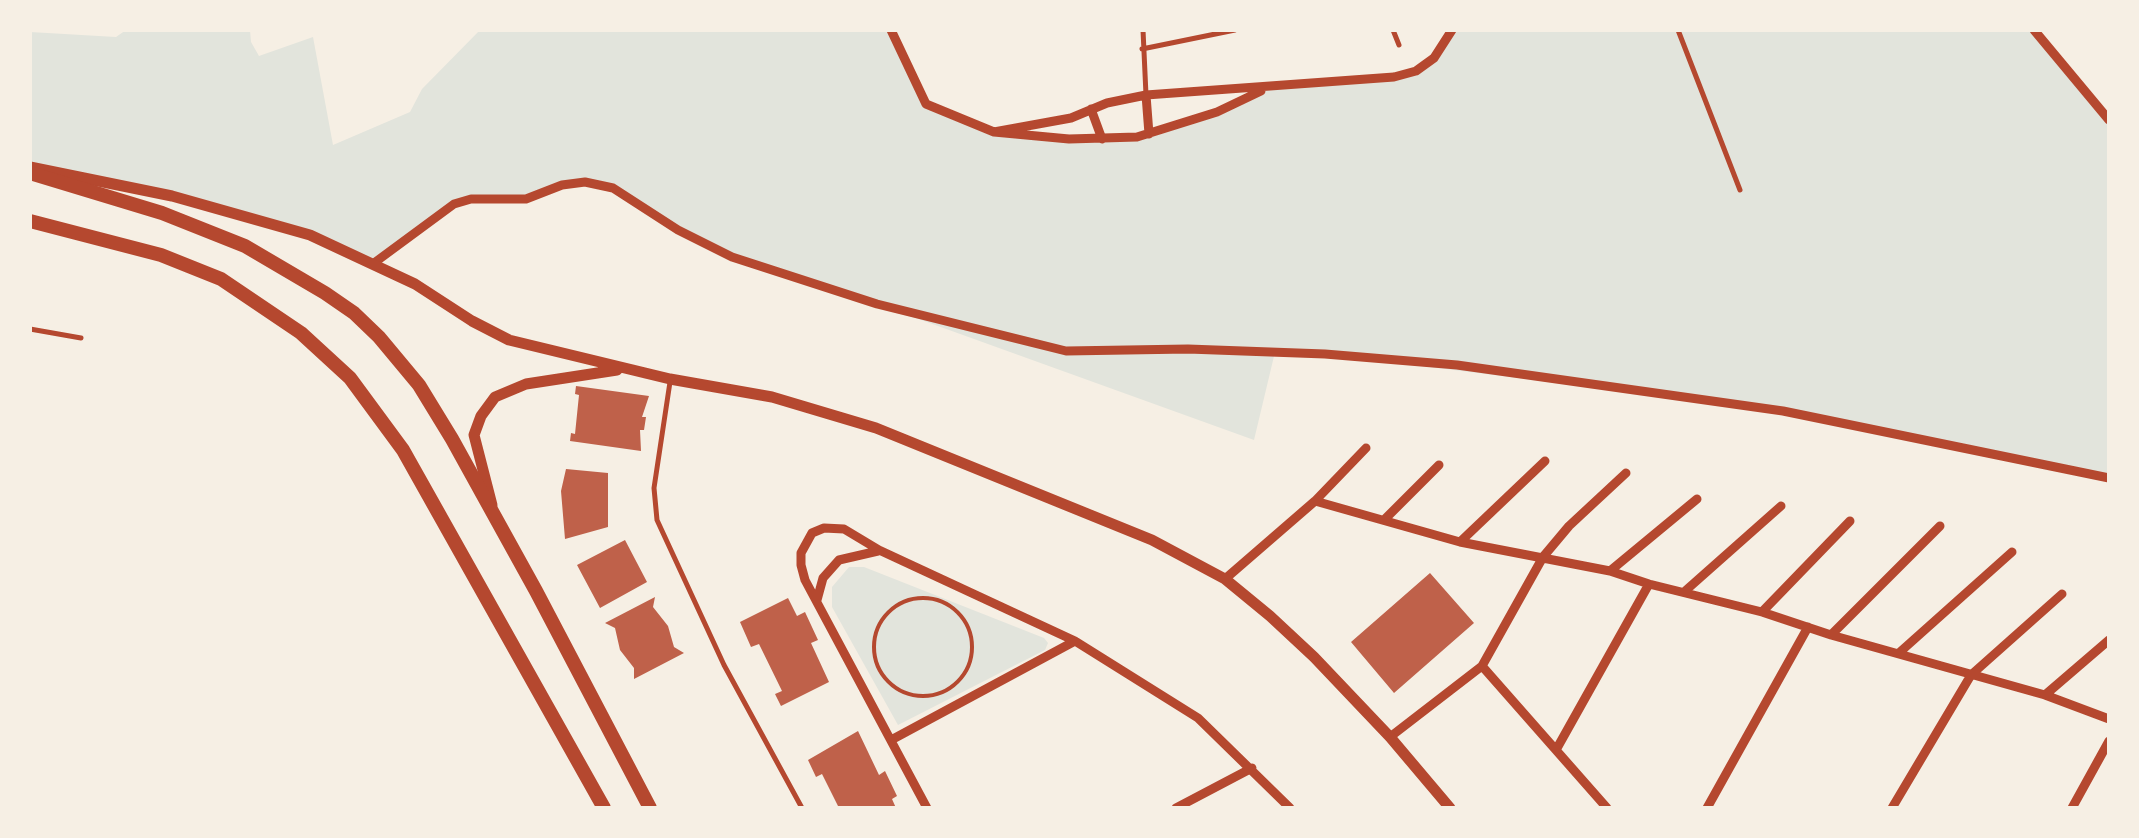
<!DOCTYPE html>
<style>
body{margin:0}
#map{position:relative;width:2139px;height:838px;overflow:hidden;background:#f6efe4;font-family:"Noto Sans",sans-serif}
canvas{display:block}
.frame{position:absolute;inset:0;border:32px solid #f6efe4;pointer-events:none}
</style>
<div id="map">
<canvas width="2139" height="838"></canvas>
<div class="frame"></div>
</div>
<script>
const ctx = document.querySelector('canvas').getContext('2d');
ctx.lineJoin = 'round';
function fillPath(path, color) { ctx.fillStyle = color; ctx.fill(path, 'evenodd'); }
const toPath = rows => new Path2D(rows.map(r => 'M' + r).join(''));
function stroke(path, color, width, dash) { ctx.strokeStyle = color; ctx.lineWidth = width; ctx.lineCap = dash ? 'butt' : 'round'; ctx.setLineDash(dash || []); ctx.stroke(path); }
fillPath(toPath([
 [126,30,250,30,251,42,259,56,313,37,333,145,410,112,422,89,480,30,891,30,926,104,1015,135,1149,134,1266,89,1394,77,1434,58,1452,30,2031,30,2058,57,2109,125,2109,478,1783,411,1325,354,1275,352,1254,440,877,304,732,257,631,198,585,182,526,199,454,203,374,263,264,221,30,167,30,32,116,37],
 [849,567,864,567,1044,638,1048,643,1045,650,898,725,832,607,832,587]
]), '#e2e4dc');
fillPath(toPath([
 [576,386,649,396,642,417,646,417,644,430,640,430,641,451,570,441,571,433,575,434,579,395,575,394],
 [566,469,608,473,608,527,565,539,561,491],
 [625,540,647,582,600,608,577,565],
 [1430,573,1474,623,1394,693,1351,642],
 [655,597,653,607,668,626,674,647,684,653,634,679,634,668,620,650,615,628,605,623],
 [788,598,797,616,805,612,818,640,811,643,829,682,781,706,775,694,782,691,759,644,751,647,740,622],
 [858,731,879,775,885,771,897,796,892,799,896,808,839,808,822,774,816,777,808,760]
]), '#bf614a');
stroke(toPath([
 '874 647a49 49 0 1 1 98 0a49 49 0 1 1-98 0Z'
]), '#b5482f', 4);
stroke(toPath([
 [1143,30,1146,95],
 [1393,30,1399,45],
 [1678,30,1740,190],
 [1142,49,1235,30],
 [30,329,81,338],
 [670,382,654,488,657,520,724,665,802,808]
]), '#b5482f', 5);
stroke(toPath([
 [891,30,926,104,994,132,1069,139,1137,137,1217,112,1261,91],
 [2034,30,2109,120],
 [1146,95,1149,134],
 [1091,109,1102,139],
 [994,132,1071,118,1107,103,1146,95,1394,77,1416,71,1434,58,1452,30],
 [374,263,454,204,471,199,526,199,562,185,585,182,613,188,678,230,732,257,877,304,1066,351,1188,349,1325,354,1457,365,1783,411,2109,478],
 [1315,501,1460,542,1610,571,1649,584,1762,612,1831,635,2045,695,2109,719],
 [1385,519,1439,465],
 [1460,542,1545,461],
 [1610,571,1697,499],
 [1225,579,1315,501,1366,448],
 [1684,592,1781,506],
 [817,600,823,578,839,560,878,551],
 [1762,612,1850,521],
 [1831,635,1940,526],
 [1900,652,2012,552],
 [1482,666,1607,808],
 [2045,695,2109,640],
 [1390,737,1482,666,1543,557,1569,526,1626,473],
 [893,739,1075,641],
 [1556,750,1649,584],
 [927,808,805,580,801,565,801,553,812,533,824,528,844,529,879,550,1075,641,1198,718,1290,808],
 [1176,808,1252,768],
 [1707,808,1808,627],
 [1892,808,1971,675,2062,594],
 [2072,808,2109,741]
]), '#b5482f', 9);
stroke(toPath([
 [30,167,172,196,310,235,415,284,472,321,509,340,670,379,772,397,876,428,1152,540,1225,579,1270,616,1314,657,1390,737,1450,808],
 [492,505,474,435,481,416,495,397,526,384,617,370]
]), '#b5482f', 11);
stroke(toPath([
 [30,173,162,213,245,246,325,293,354,313,379,337,419,385,452,439,536,591,650,808],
 [30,221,161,255,221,279,301,333,350,378,403,450,604,808]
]), '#b5482f', 14);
</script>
